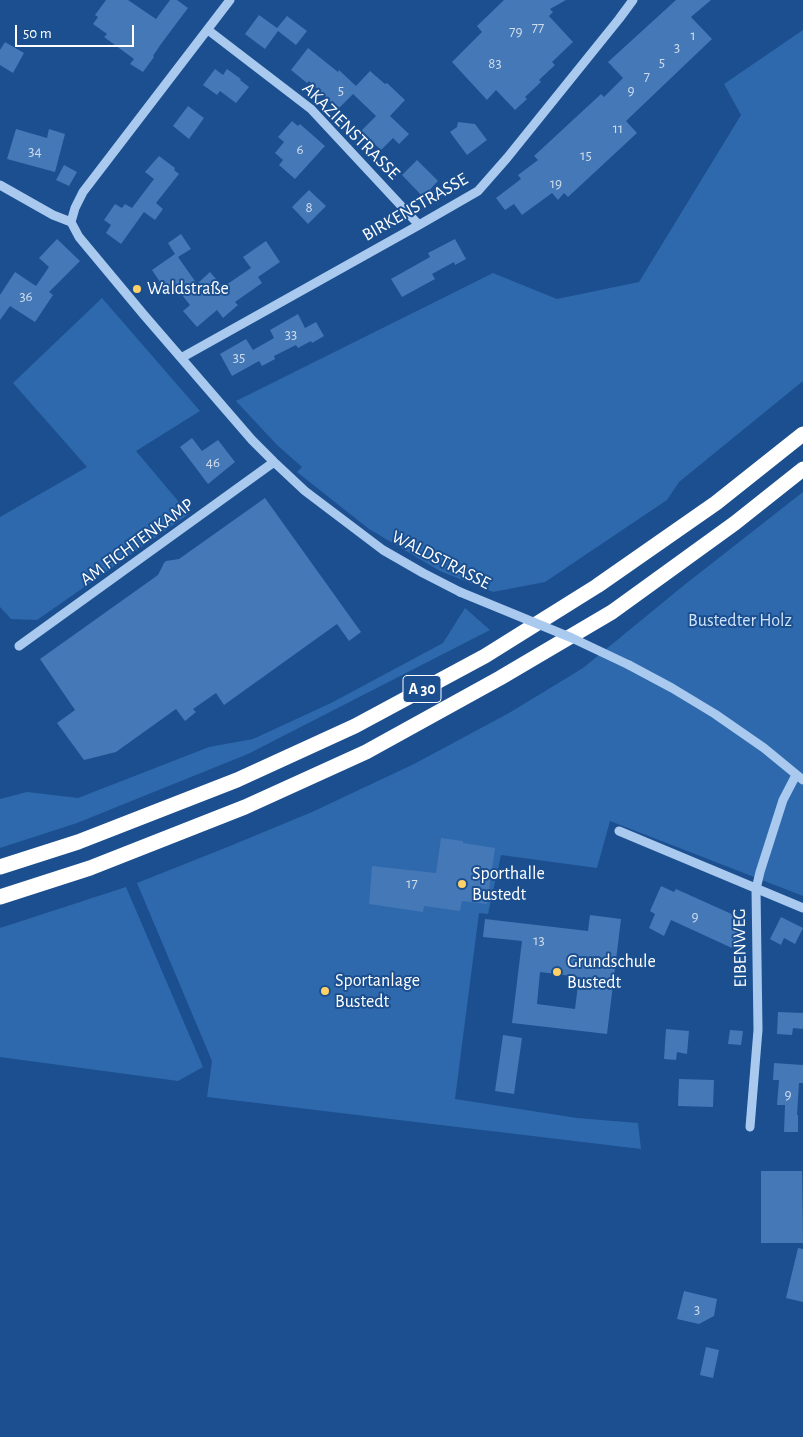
<!DOCTYPE html>
<meta charset="utf-8">
<style>
body{margin:0}
#map{position:relative;width:803px;height:1437px;overflow:hidden;background:#1b4f8f;font-family:"Alegreya Sans",sans-serif}
canvas{display:block}
.scale{position:absolute;left:15px;top:25px;width:119px;height:22px;box-sizing:border-box;border:2px solid #fff;border-top:0;padding-left:6px;font-size:15px;line-height:18px;white-space:nowrap;color:#fff;-webkit-text-stroke:4px #1b4f8f;paint-order:stroke}
</style>
<div id="map">
<canvas width="803" height="1437"></canvas>
<div class="scale">50 m</div>
</div>
<script>
const ctx = document.querySelector('canvas').getContext('2d');
ctx.lineJoin = 'round';
function fillPath(path, color) { ctx.fillStyle = color; ctx.fill(path, 'evenodd'); }
const toPath = rows => new Path2D(rows.map(r => 'M' + r).join(''));
function stroke(path, color, width, dash) { ctx.strokeStyle = color; ctx.lineWidth = width; ctx.lineCap = dash ? 'butt' : 'round'; ctx.setLineDash(dash || []); ctx.stroke(path); }
function write(font, color, halo, rows, align = 'center') {
  ctx.font = font + ' "Alegreya Sans",sans-serif'; ctx.lineWidth = 4; ctx.setLineDash([]); ctx.textBaseline = 'middle'; ctx.strokeStyle = halo; ctx.fillStyle = color; for (const [text, x, y, turn = 0] of rows) {
    ctx.save(); ctx.translate(x, y); ctx.rotate((+turn || 0) * Math.PI / 180); ctx.textAlign = isNaN(turn) ? turn : align; if (halo) ctx.strokeText(text, 0, 0); ctx.fillText(text, 0, 0); ctx.restore();
  }
}
fillPath(toPath([
 [803,30,803,381,679,482,667,500,545,582,493,592,440,571,369,529,297,472,302,467,277,445,236,401,493,273,557,299,639,282,741,115,724,84],
 [102,298,200,411,136,451,189,514,37,620,11,619,0,607,0,517,87,467,13,383],
 [803,492,803,896,610,821,597,868,501,855,488,914,479,913,455,1099,577,1118,638,1123,641,1149,207,1097,212,1061,137,883,230,846,312,812,414,764,509,713,583,668,683,586],
 [465,608,490,630,248,754,77,823,0,848,0,799,27,792,78,798,209,747,253,739,331,703,443,643],
 [126,887,203,1067,178,1081,0,1057,0,928]
]), '#2e69ad');
fillPath(toPath([
 [106,0,128,0,156,19,170,0,177,0,188,8,161,44,153,56,154,57,143,72,130,64,134,59,104,37,107,34,93,24,98,17,95,15],
 [504,0,566,0,550,9,553,12,549,16,573,42,552,62,555,65,539,80,541,82,525,97,527,99,515,110,496,90,487,100,452,62,482,32,477,26],
 [676,0,711,0,691,17,712,39,626,121,637,133,568,197,564,193,558,200,552,193,522,215,514,204,505,210,496,198,521,179,518,175,538,160,534,156,601,94,604,97,623,78,608,62],
 [259,15,277,28,287,16,307,31,296,45,278,31,265,49,245,34],
 [5,42,24,53,13,73,0,65,0,50],
 [308,48,338,72,339,70,356,86,370,71,385,84,387,83,405,100,390,116,409,134,399,144,393,138,381,150,361,131,376,116,353,94,338,109,309,81,307,83,291,70],
 [215,69,223,75,227,69,241,79,240,80,249,87,236,103,220,91,217,95,203,85],
 [188,106,204,118,189,139,173,126],
 [292,121,298,126,300,124,325,146,295,179,279,165,283,160,275,153,284,142,278,137],
 [458,122,475,124,487,140,467,155,450,132,457,127],
 [16,129,47,138,49,129,65,134,55,172,7,159],
 [159,156,175,168,174,170,179,174,156,203,163,209,155,220,144,212,121,244,106,233,111,225,104,220,115,204,122,208,125,204,132,208,154,179,145,172],
 [417,160,438,181,423,197,402,175],
 [64,165,77,172,69,186,56,180],
 [309,190,326,206,308,224,292,207],
 [181,234,191,249,178,257,197,284,210,272,223,287,251,268,243,257,266,241,280,262,258,277,262,283,235,302,238,305,223,318,217,310,197,327,183,311,190,305,174,285,166,291,152,270,175,254,168,243],
 [57,239,80,261,49,292,53,295,35,322,10,306,0,320,0,295,15,272,36,286,49,267,39,258],
 [455,239,466,259,455,265,454,262,432,274,435,279,402,297,391,279,430,257,428,253],
 [298,314,305,328,316,322,324,336,312,343,311,341,298,348,296,345,274,356,275,359,262,366,259,361,232,376,220,354,246,339,253,350,274,338,270,330],
 [192,438,202,451,218,440,235,462,208,484,180,447],
 [265,498,361,632,349,641,337,624,224,705,216,693,193,709,196,712,185,721,176,709,116,752,84,760,57,723,75,710,40,659,158,575,164,563,166,561,179,559],
 [441,838,463,841,463,843,495,848,487,904,462,901,460,911,424,906,423,912,369,904,372,866,436,873],
 [661,886,674,892,676,889,745,920,732,948,671,920,664,936,649,928,655,914,650,911],
 [590,915,621,919,607,1034,512,1023,522,941,483,937,485,919,588,931],
 [540,972,579,977,575,1009,537,1004],
 [781,917,803,928,795,944,784,938,781,945,770,939],
 [778,1012,803,1013,803,1029,793,1028,792,1035,777,1034],
 [666,1029,689,1031,687,1054,677,1052,676,1060,664,1059],
 [730,1030,743,1031,741,1045,728,1044],
 [503,1035,522,1038,514,1094,495,1091],
 [774,1063,803,1065,803,1083,799,1083,797,1115,798,1115,798,1132,784,1132,785,1105,777,1105,779,1080,773,1080],
 [679,1079,714,1080,713,1107,678,1106],
 [761,1171,802,1171,803,1243,761,1243],
 [798,1248,803,1249,803,1302,786,1298],
 [684,1291,717,1299,714,1316,699,1324,677,1319],
 [706,1347,719,1350,713,1378,700,1375]
]), '#4478b7');
stroke(toPath([
 [230,0,83,192,75,208,71,222,79,237,144,315,252,440,274,462,305,491,383,550,423,573,460,592],
 [208,30,311,109,419,225],
 [0,185,53,215,71,222],
 [181,358,419,225,478,191,507,158,619,19,633,0],
 [19,646,274,462],
 [629,665,672,688,715,714,764,748,803,780],
 [619,831,803,908],
 [750,1127,758,1030,756,889,760,872,783,800,796,775]
]), '#a9c9ee', 9);
stroke(toPath([
 [0,867,78,842,237,780,355,726,485,656,597,586,716,503,803,434],
 [0,897,90,868,245,807,366,752,500,678,612,612,735,523,803,469]
]), '#fff', 15);
stroke(toPath([
 [460,592,572,638,629,665]
]), '#a9c9ee', 9);
for (const [x, y, r, color] of [
 [137,289,5,"#ffd166"],
 [462,884,5,"#ffd166"],
 [557,972,5,"#ffd166"],
 [325,991,5,"#ffd166"]
]) { const dot = new Path2D(); dot.arc(x, y, r, 0, 2 * Math.PI); ctx.fillStyle = color; ctx.fill(dot); stroke(dot, '#1b4f8f', 2); }
write('15px', '#d0dded', null, [
 ["77",538,27],
 ["79",516,31],
 ["1",693,35],
 ["3",677,47],
 ["5",662,62],
 ["83",495,63],
 ["7",647,76],
 ["5",341,90],
 ["9",631,90],
 ["11",618,128],
 ["6",300,149],
 ["34",35,151],
 ["15",586,155],
 ["19",556,183],
 ["8",309,207],
 ["36",26,296],
 ["33",291,334],
 ["35",239,357],
 ["46",213,462],
 ["17",412,883],
 ["9",695,916],
 ["13",539,940],
 ["9",788,1094],
 ["3",697,1309]
]);
for (const [x, y, w] of [
 [422,689,38]
]) { const box = new Path2D(); box.roundRect(x - w / 2, y - 13.5, w, 27, 4); ctx.fillStyle = '#1b4f8f'; ctx.fill(box); stroke(box, '#fff', 1); }
write('bold 16px', '#fff', null, [
 ["A 30",422,689]
]);
write('18px', '#fff', '#1b4f8f', [
 ["AKAZIENSTRASSE",351,131,45],
 ["BIRKENSTRASSE",415,207,-30],
 ["AM FICHTENKAMP",137,542,-36],
 ["WALDSTRASSE",441,560,27],
 ["EIBENWEG",740,948,-91]
]);
write('18px', '#fff', '#1b4f8f', [
 ["Waldstraße",147,289],
 ["Sporthalle",472,874],
 ["Bustedt",472,895],
 ["Grundschule",567,962],
 ["Bustedt",567,983],
 ["Sportanlage",335,981],
 ["Bustedt",335,1002]
], 'left');
write('18px', '#cfe3fa', '#1b4f8f', [
 ["Bustedter Holz",740,621]
]);
</script>
